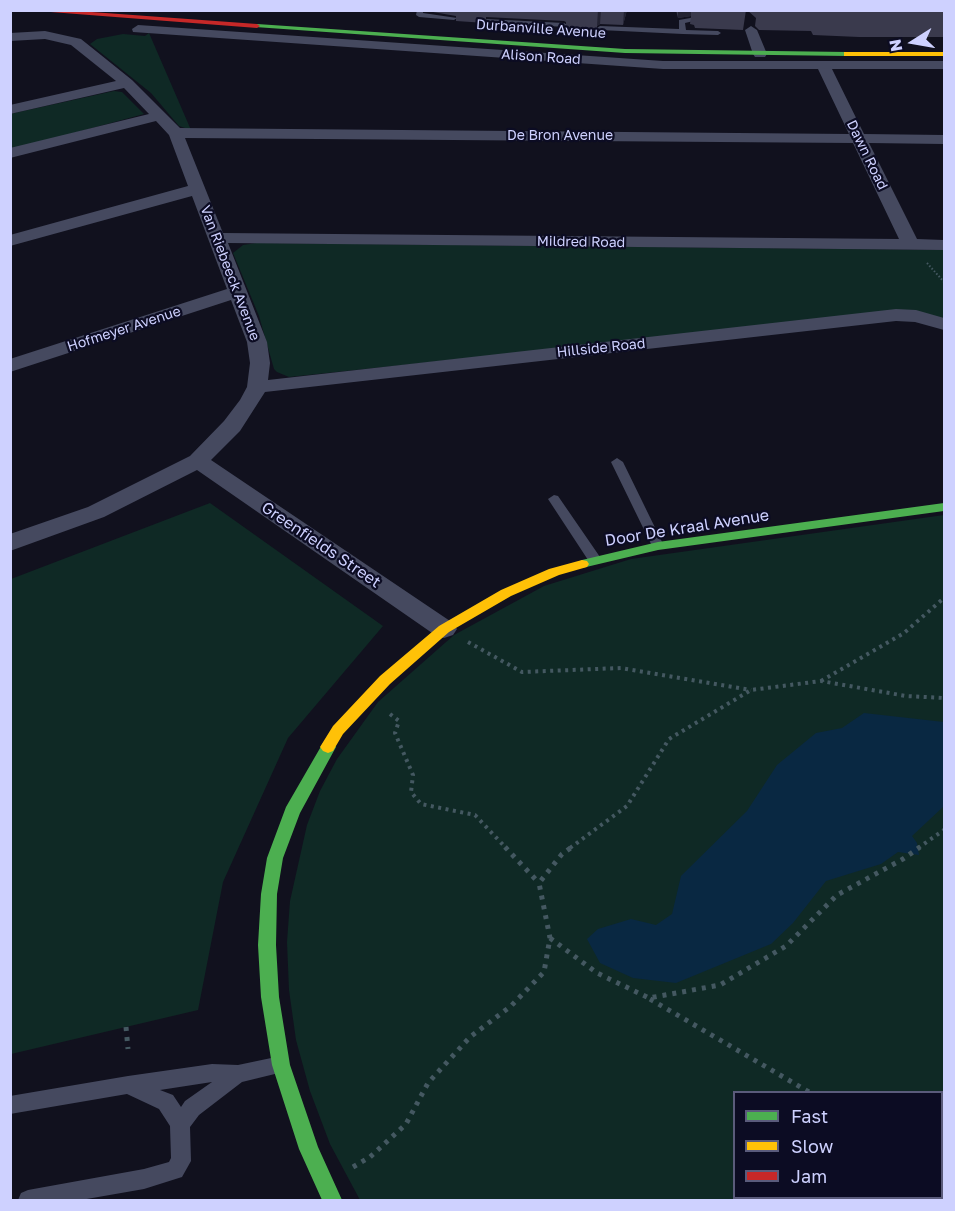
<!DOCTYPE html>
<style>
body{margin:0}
#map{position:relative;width:955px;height:1211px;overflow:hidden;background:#11111e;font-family:"Golos Text",sans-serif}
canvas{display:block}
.frame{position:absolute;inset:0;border:12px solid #ced1ff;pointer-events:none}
.legend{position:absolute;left:733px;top:1091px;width:210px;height:108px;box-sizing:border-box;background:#0c0c23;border:2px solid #5a5b7b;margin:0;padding:8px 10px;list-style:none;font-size:18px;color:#ced1ff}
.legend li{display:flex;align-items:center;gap:12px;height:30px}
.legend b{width:30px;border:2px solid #5a5b7b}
.north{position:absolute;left:883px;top:12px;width:60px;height:60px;-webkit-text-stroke:4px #0c0c23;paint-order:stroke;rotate:259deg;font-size:16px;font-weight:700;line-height:24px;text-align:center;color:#ced1ff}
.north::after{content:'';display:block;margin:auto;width:21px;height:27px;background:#ced1ff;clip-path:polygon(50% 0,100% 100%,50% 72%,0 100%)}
</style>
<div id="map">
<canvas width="955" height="1211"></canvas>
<div class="frame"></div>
<ul class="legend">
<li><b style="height:8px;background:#4caf50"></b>Fast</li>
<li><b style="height:8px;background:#ffc107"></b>Slow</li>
<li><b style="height:8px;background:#c62828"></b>Jam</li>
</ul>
<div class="north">N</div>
</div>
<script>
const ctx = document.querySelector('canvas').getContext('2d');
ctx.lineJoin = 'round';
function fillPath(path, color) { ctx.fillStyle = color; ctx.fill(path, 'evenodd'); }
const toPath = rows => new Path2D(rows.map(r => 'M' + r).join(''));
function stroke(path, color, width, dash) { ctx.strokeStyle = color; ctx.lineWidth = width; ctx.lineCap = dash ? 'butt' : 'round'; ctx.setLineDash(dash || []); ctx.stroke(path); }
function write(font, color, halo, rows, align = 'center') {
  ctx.font = font + ' "Golos Text",sans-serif'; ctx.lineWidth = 4.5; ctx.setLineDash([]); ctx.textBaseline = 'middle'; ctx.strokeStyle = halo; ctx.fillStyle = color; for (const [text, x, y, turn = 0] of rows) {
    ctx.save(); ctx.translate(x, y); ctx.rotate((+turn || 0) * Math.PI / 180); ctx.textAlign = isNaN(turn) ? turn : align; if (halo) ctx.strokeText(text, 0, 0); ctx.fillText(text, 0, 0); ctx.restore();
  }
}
fillPath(toPath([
 [149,33,191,130,179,126,151,93,90,44,97,39,123,34,145,36],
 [114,91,122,92,144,114,11,150,10,114],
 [256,243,944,250,944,319,916,311,289,377,277,372,274,369,259,316,233,253,243,245],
 [210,503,383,626,288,738,223,882,198,1010,11,1054,11,579],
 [944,515,944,1200,360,1200,330,1144,310,1091,296,1040,289,990,287,942,290,901,307,825,320,791,337,759,378,702,454,635,544,586,631,559],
 [734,1092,942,1092,942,1198,734,1198]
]), '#0f2925');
fillPath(toPath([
 [864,713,944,722,944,806,912,836,917,843,919,855,898,852,881,864,826,881,793,923,771,944,676,983,633,978,600,963,587,939,598,929,631,919,656,925,672,914,681,876,747,811,777,765,816,733,842,728]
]), '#092842');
stroke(toPath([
 [927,263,944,282]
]), '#445861', 2, [1.5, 2]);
stroke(toPath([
 [468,642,522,672,621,668,751,690],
 [821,681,904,633,944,598],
 [390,714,399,721,395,733,413,775,411,792,421,804,475,815,506,848],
 [570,848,627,806,669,739,751,690,821,681,906,696,944,698],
 [918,848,944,830]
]), '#445861', 4, [3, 4.5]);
stroke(toPath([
 [505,847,539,883],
 [550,938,597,973,649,998,720,985,786,946,837,895,903,859,920,847],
 [650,999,809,1092],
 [126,1027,128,1049],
 [353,1167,370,1157,406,1124,428,1083,470,1037,511,1006,544,972,550,938,539,883,562,854,572,847],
 [942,1196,944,1198]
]), '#445861', 5, [4, 6]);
fillPath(toPath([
 [417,10,423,10,423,13,457,18,454,20,419,17,416,15,417,10],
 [696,17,698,20,685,23,686,30,718,31,721,33,718,35,683,34,600,30,597,28,600,26,679,29,679,20,696,17],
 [486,19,564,23,567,25,564,27,488,22,486,19],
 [617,458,623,462,664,546,663,549,653,549,652,546,611,462,617,458],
 [554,495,558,496,600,557,601,560,600,563,590,563,548,499,554,495],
 [276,1057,283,1060,285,1066,283,1072,242,1082,199,1115,190,1127,191,1161,182,1177,144,1189,81,1200,18,1200,21,1193,28,1190,144,1169,169,1162,171,1158,170,1126,159,1109,127,1094,10,1114,10,1096,128,1076,212,1064,238,1065,276,1057],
 [212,1082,185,1101,181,1107,173,1095,160,1090,212,1082]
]), '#45495f');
fillPath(toPath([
 [138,25,663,61,944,61,944,69,832,69,864,134,944,135,944,144,869,143,917,239,944,240,944,250,228,243,267,342,270,363,268,380,896,309,916,310,944,318,944,330,915,322,896,321,265,392,240,431,211,460,453,623,457,629,453,635,444,638,435,635,197,470,104,517,10,551,10,534,88,507,190,456,224,421,240,400,247,387,250,363,247,342,231,300,10,372,10,359,227,289,192,196,10,246,10,235,188,186,169,135,156,121,10,158,10,148,149,114,124,88,10,114,10,105,116,81,71,45,45,39,10,41,10,33,45,31,81,39,132,80,180,128,849,134,818,69,663,69,133,32,132,29,138,25],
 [185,138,853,143,899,239,223,233,185,138],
 [751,26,757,30,767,54,765,57,755,57,753,54,745,30,751,26]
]), '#45495f');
fillPath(toPath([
 [257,24,625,49,847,52,851,54,847,56,625,53,255,27,257,24],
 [944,503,944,511,658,550,582,568,575,564,582,560,658,542,944,503],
 [328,741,333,743,336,747,300,813,283,858,277,894,276,945,279,997,290,1065,318,1147,342,1200,322,1200,299,1149,272,1065,261,997,258,945,261,894,267,858,286,807,323,743,328,741]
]), '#4caf50');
fillPath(toPath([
 [847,52,944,52,944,56,844,56,844,52,847,52],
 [582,560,587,561,589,564,587,567,559,575,511,596,449,632,390,684,343,734,333,751,328,753,323,751,320,747,333,726,380,676,439,626,501,590,549,569,582,560]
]), '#ffc107');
fillPath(toPath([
 [25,10,64,10,257,24,260,26,257,28,25,10]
]), '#c62828');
fillPath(toPath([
 [433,10,627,10,623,25,600,24,597,26,597,31,566,28,566,22,564,21,486,17,486,23,456,21,456,16,433,12],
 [676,10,746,10,743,30,695,28,694,25,690,24,691,16,678,18],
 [747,10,945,10,945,37,859,37,813,35,811,31,759,30,755,26,756,18]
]), '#3a3a4d');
fillPath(toPath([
 [598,10,601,10,600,24,597,26],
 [624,10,627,10,623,25],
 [678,10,691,10,691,16,678,18]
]), '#232332');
write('14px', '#ced1ff', '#0c0c23', [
 ["Durbanville Avenue",541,29,4],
 ["Alison Road",541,57,4],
 ["De Bron Avenue",560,136],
 ["Dawn Road",867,155,64],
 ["Mildred Road",581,242,1],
 ["Van Riebeeck Avenue",230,273,69],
 ["Hofmeyer Avenue",124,329,-18],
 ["Hillside Road",601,348,-6]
]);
write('16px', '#ced1ff', '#0c0c23', [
 ["Door De Kraal Avenue",687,528,-9],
 ["Greenfields Street",321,545,34]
]);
</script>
